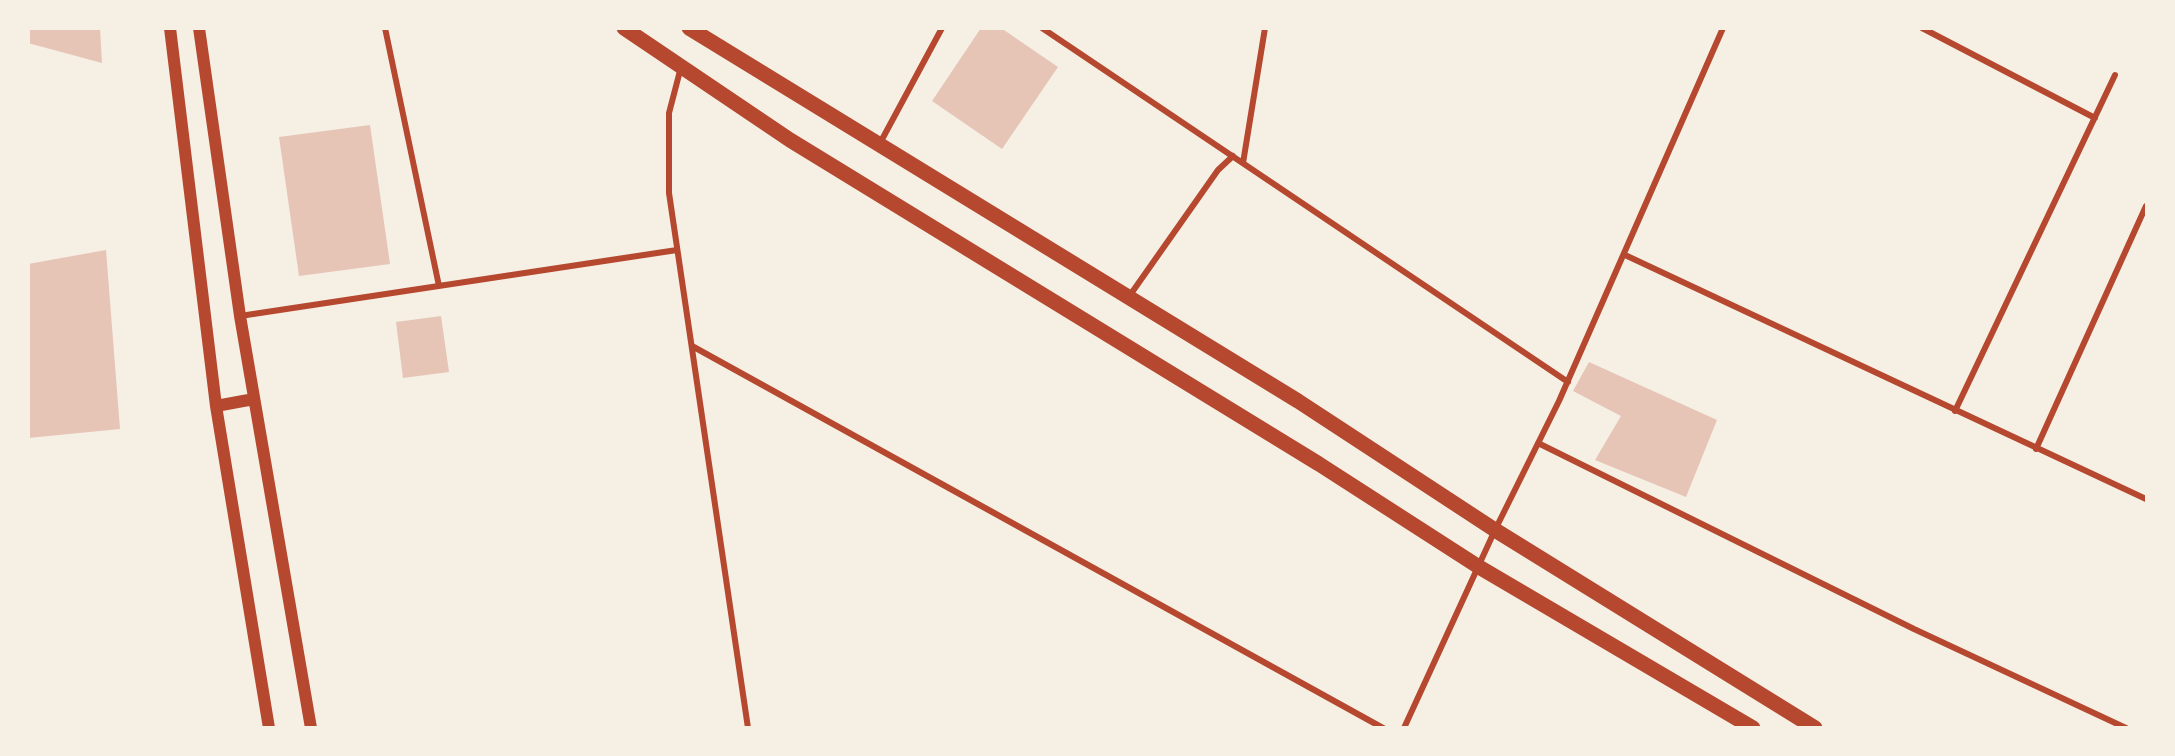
<!DOCTYPE html>
<style>
body{margin:0}
#map{position:relative;width:2175px;height:756px;overflow:hidden;background:#f6efe4;font-family:Cabin,sans-serif}
canvas{display:block}
.frame{position:absolute;inset:0;border:30px solid #f6efe4;pointer-events:none}
</style>
<div id="map">
<canvas width="2175" height="756"></canvas>
<div class="frame"></div>
</div>
<script>
const ctx = document.querySelector('canvas').getContext('2d');
ctx.lineJoin = 'round';
function fillPath(path, color) { ctx.fillStyle = color; ctx.fill(path, 'evenodd'); }
const toPath = rows => new Path2D(rows.map(r => 'M' + r).join(''));
function stroke(path, color, width, dash) { ctx.strokeStyle = color; ctx.lineWidth = width; ctx.lineCap = dash ? 'butt' : 'round'; ctx.setLineDash(dash || []); ctx.stroke(path); }
fillPath(toPath([
 [28,28,100,28,102,63,28,43],
 [981,28,1001,28,1058,67,1002,149,932,101],
 [370,125,390,264,299,276,279,137],
 [106,250,120,429,28,438,28,264],
 [441,316,449,372,403,378,396,322],
 [1589,362,1717,420,1686,497,1595,460,1621,416,1573,391]
]), '#e6c5b7');
stroke(toPath([
 [385,28,439,286],
 [1042,28,1568,382],
 [1922,28,2095,118],
 [681,67,669,113,669,193,748,728],
 [879,145,942,28],
 [1243,163,1265,28],
 [1625,255,2146,499],
 [1128,298,1218,170,1233,156],
 [240,316,677,250],
 [692,346,1383,728],
 [1955,411,2115,75],
 [1538,443,1914,629,2126,728],
 [2036,449,2146,206],
 [1404,728,1495,530,1559,401,1723,28]
]), '#b5482f', 6);
stroke(toPath([
 [170,28,216,406,269,728],
 [199,28,240,316,311,728],
 [216,406,254,399]
]), '#b5482f', 12);
stroke(toPath([
 [624,28,790,140,1319,464,1479,567,1753,728],
 [689,28,1298,401,1495,530,1815,728]
]), '#b5482f', 15);
</script>
